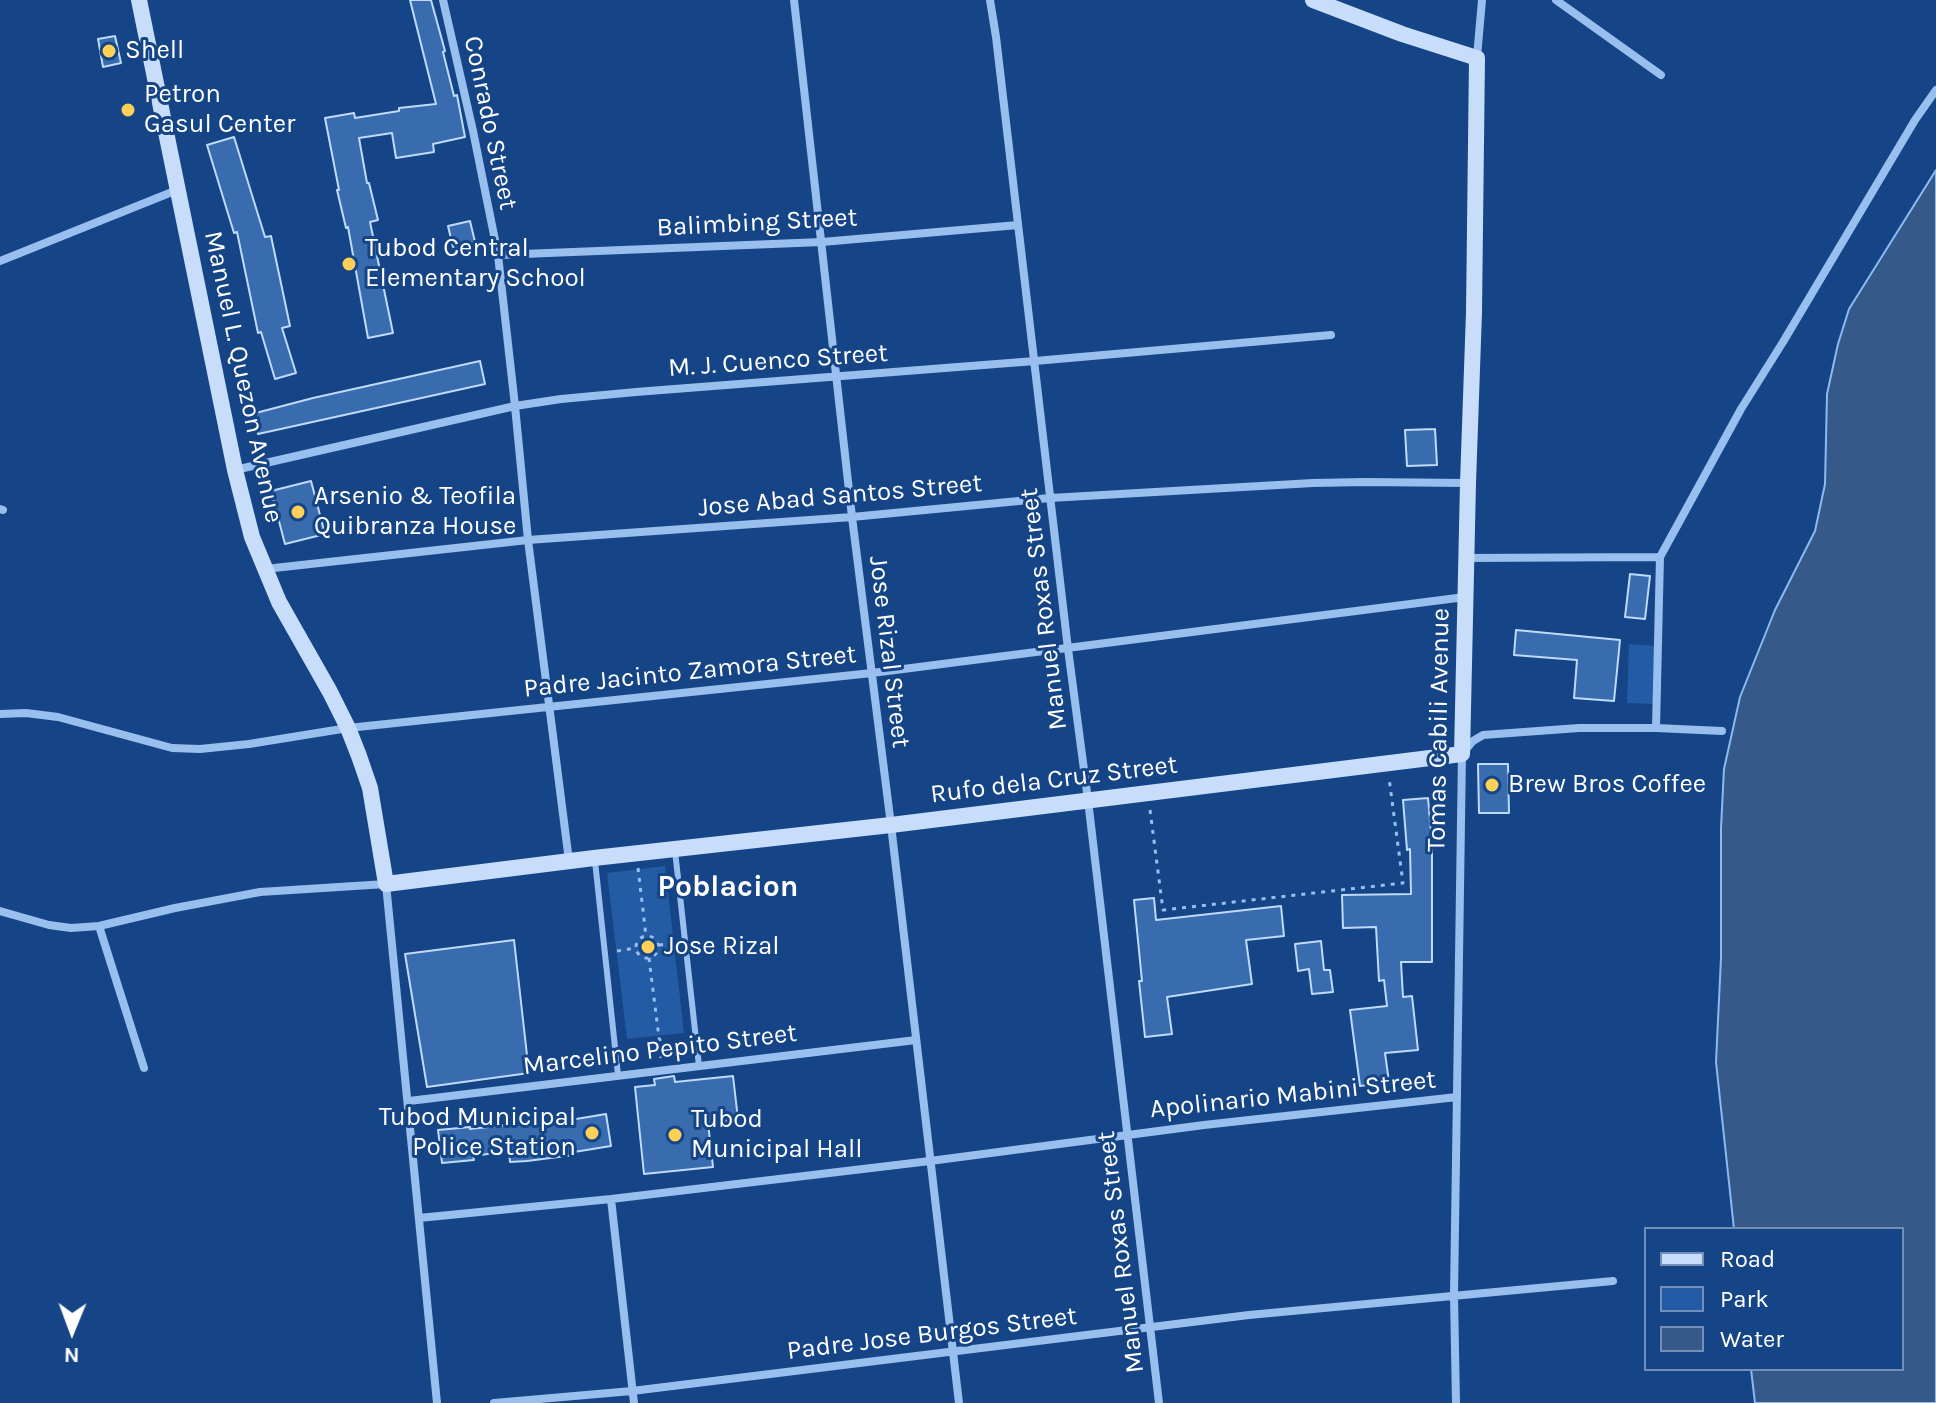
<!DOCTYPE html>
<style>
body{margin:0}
#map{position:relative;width:1936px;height:1403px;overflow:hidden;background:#154586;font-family:Karla,sans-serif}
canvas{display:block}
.legend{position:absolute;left:1644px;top:1227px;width:260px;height:144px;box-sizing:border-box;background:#154586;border:2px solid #738fb6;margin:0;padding:10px 14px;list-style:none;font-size:24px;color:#fff}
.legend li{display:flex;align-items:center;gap:16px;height:40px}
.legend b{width:40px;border:2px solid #738fb6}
.north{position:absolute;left:32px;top:1291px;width:80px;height:80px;-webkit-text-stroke:6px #154586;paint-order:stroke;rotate:181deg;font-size:22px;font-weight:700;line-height:32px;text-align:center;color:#fff}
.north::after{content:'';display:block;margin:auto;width:28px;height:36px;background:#fff;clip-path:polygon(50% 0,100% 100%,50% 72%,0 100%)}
</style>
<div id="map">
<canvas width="1936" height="1403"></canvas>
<ul class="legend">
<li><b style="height:10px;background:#c7ddfa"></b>Road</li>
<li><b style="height:22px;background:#235ca4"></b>Park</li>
<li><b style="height:22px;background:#355989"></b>Water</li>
</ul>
<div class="north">N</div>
</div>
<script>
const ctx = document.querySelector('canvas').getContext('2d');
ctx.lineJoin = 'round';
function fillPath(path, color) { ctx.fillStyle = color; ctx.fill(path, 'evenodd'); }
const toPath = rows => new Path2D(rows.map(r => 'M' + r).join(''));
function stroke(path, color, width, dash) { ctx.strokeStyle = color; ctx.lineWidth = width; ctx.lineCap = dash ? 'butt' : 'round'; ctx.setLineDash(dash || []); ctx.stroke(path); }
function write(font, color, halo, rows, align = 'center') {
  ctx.font = font + ' Karla,sans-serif'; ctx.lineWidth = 6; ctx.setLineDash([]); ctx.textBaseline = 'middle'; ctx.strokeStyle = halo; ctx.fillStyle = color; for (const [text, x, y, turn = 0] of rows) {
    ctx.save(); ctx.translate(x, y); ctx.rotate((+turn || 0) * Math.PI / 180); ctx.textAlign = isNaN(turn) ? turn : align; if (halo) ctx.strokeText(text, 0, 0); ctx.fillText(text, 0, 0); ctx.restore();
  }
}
fillPath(toPath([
 [1629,644,1656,646,1653,704,1627,703],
 [665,866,684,1033,627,1039,607,873]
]), '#235ca4');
const water = toPath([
 [1936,170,1936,1403,1755,1403,1751,1369,1902,1369,1902,1229,1734,1229,1716,1062,1721,958,1721,828,1724,769,1740,697,1775,610,1815,531,1825,484,1827,394,1838,344,1849,309,1936,170]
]);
fillPath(water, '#355989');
stroke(water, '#8bbaf2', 2);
const building = toPath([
 [410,0,431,0,445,51,443,52,454,96,457,95,465,137,433,144,434,152,396,158,392,133,359,138,367,183,369,183,378,220,370,222,393,333,368,338,348,227,346,228,337,190,339,190,325,118,354,113,355,118,399,111,399,108,436,104,410,0],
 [115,36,121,63,103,67,98,39,115,36],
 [234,137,265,237,271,236,290,326,282,328,296,373,275,379,261,332,258,333,237,232,234,233,207,145,234,137],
 [470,221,475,242,453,247,448,226,470,221],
 [480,361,485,384,258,434,252,414,313,398,480,361],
 [1435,429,1437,465,1407,466,1405,430,1435,429],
 [311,481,325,534,285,544,271,491,311,481],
 [1630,574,1650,576,1645,619,1625,617,1630,574],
 [1516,630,1620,640,1614,701,1574,698,1577,660,1514,655,1516,630],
 [1478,764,1508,764,1509,813,1479,813,1478,764],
 [1428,798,1432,842,1432,962,1401,962,1403,997,1412,996,1418,1050,1385,1053,1389,1082,1360,1086,1350,1010,1387,1006,1384,980,1379,981,1376,927,1343,928,1342,895,1411,894,1410,849,1407,850,1403,800,1428,798],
 [1154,898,1156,920,1281,906,1284,936,1246,940,1252,984,1167,997,1172,1034,1145,1037,1139,981,1142,981,1134,900,1154,898],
 [514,940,529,1073,427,1087,405,954,514,940],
 [1321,941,1324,970,1330,970,1333,992,1312,994,1309,969,1298,971,1295,944,1321,941],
 [674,1076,675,1082,733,1076,738,1119,708,1123,713,1167,644,1174,635,1087,655,1085,654,1079,674,1076],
 [606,1114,611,1146,574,1152,574,1155,527,1161,510,1162,509,1151,473,1156,474,1160,442,1163,438,1130,470,1127,470,1129,506,1125,506,1119,522,1117,523,1124,570,1118,570,1120,606,1114]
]);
fillPath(building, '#386caf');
stroke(building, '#bfdafb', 2);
stroke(toPath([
 [1150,810,1163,910,1403,883,1389,778],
 [638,868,646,936],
 '636 947a11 11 0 1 1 22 0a11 11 0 1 1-22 0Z',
 [659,945,675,943],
 [617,951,636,948],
 [649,958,659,1038,661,1042,659,1046,661,1058]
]), '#99bfef', 3, [4, 6]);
stroke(toPath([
 [675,851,699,1066],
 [595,861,618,1075]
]), '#99bfef', 6);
stroke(toPath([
 [443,0,473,131,498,255,515,406,528,540,569,861],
 [794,0,852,517,891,825,959,1403],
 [990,0,996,37,1068,649,1088,800,1159,1403],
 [1556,0,1661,75],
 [1477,57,1482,0],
 [498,255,822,242,1018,225],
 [0,261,177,190],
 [235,470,515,406,561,399,636,392,1035,361,1331,335],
 [0,509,3,510],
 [1466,558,1660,557],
 [265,569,528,540,852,517,1050,498,1313,483,1365,482,1467,483],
 [0,714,26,713,58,717,172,748,200,749,249,744,348,728,872,673,1465,597],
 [1656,728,1660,557,1741,409,1783,342,1915,120,1936,90],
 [0,911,49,925,71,928,99,926,175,908,260,892,386,884,437,1403],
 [99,926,144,1068],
 [409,1101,916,1040],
 [611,1199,634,1403],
 [419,1218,611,1199,930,1161,1204,1125,1457,1097],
 [494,1403,632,1391,1249,1315,1613,1281],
 [1456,1403,1454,1295,1462,754,1473,741,1483,735,1579,728,1656,728,1722,731]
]), '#99bfef', 8);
stroke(toPath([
 [139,0,235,470,252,537,279,602,330,692,348,728,359,756,370,788,386,884,594,858,891,825,1462,754,1468,483,1474,312,1477,58,1402,34,1313,0]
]), '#c7ddfa', 16);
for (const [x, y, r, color] of [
 [109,51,8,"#ffd057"],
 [128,110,8,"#ffd057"],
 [349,264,8,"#ffd057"],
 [298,512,8,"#ffd057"],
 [1492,785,8,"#ffd057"],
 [648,947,8,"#ffd057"],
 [592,1133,8,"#ffd057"],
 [675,1135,8,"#ffd057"]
]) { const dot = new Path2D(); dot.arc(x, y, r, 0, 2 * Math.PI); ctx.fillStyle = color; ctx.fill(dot); stroke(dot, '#154586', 3); }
write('26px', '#fff', '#154586', [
 ["Shell",125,51],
 ["Petron",144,95],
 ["Gasul Center",144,125],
 ["Tubod Central",365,249],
 ["Elementary School",365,279],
 ["Arsenio & Teofila",314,497],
 ["Quibranza House",314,527],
 ["Brew Bros Coffee",1508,785],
 ["Jose Rizal",664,947],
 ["Tubod Municipal",576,1118,"right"],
 ["Police Station",576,1148,"right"],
 ["Tubod",691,1120],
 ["Municipal Hall",691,1150]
], 'left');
write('26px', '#fff', '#154586', [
 ["Conrado Street",490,123,78],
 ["Balimbing Street",757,223,-3],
 ["M. J. Cuenco Street",778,361,-4],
 ["Manuel L. Quezon Avenue",243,377,78],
 ["Jose Abad Santos Street",840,496,-5],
 ["Manuel Roxas Street",1044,609,-97],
 ["Jose Rizal Street",889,652,83],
 ["Padre Jacinto Zamora Street",690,672,-6],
 ["Tomas Cabili Avenue",1439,730,-89],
 ["Rufo dela Cruz Street",1054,780,-7],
 ["Marcelino Pepito Street",660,1050,-7],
 ["Apolinario Mabini Street",1293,1095,-6],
 ["Manuel Roxas Street",1121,1252,-97],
 ["Padre Jose Burgos Street",932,1334,-7]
]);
write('bold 30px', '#fff', '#154586', [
 ["Poblacion",728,887]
]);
</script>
